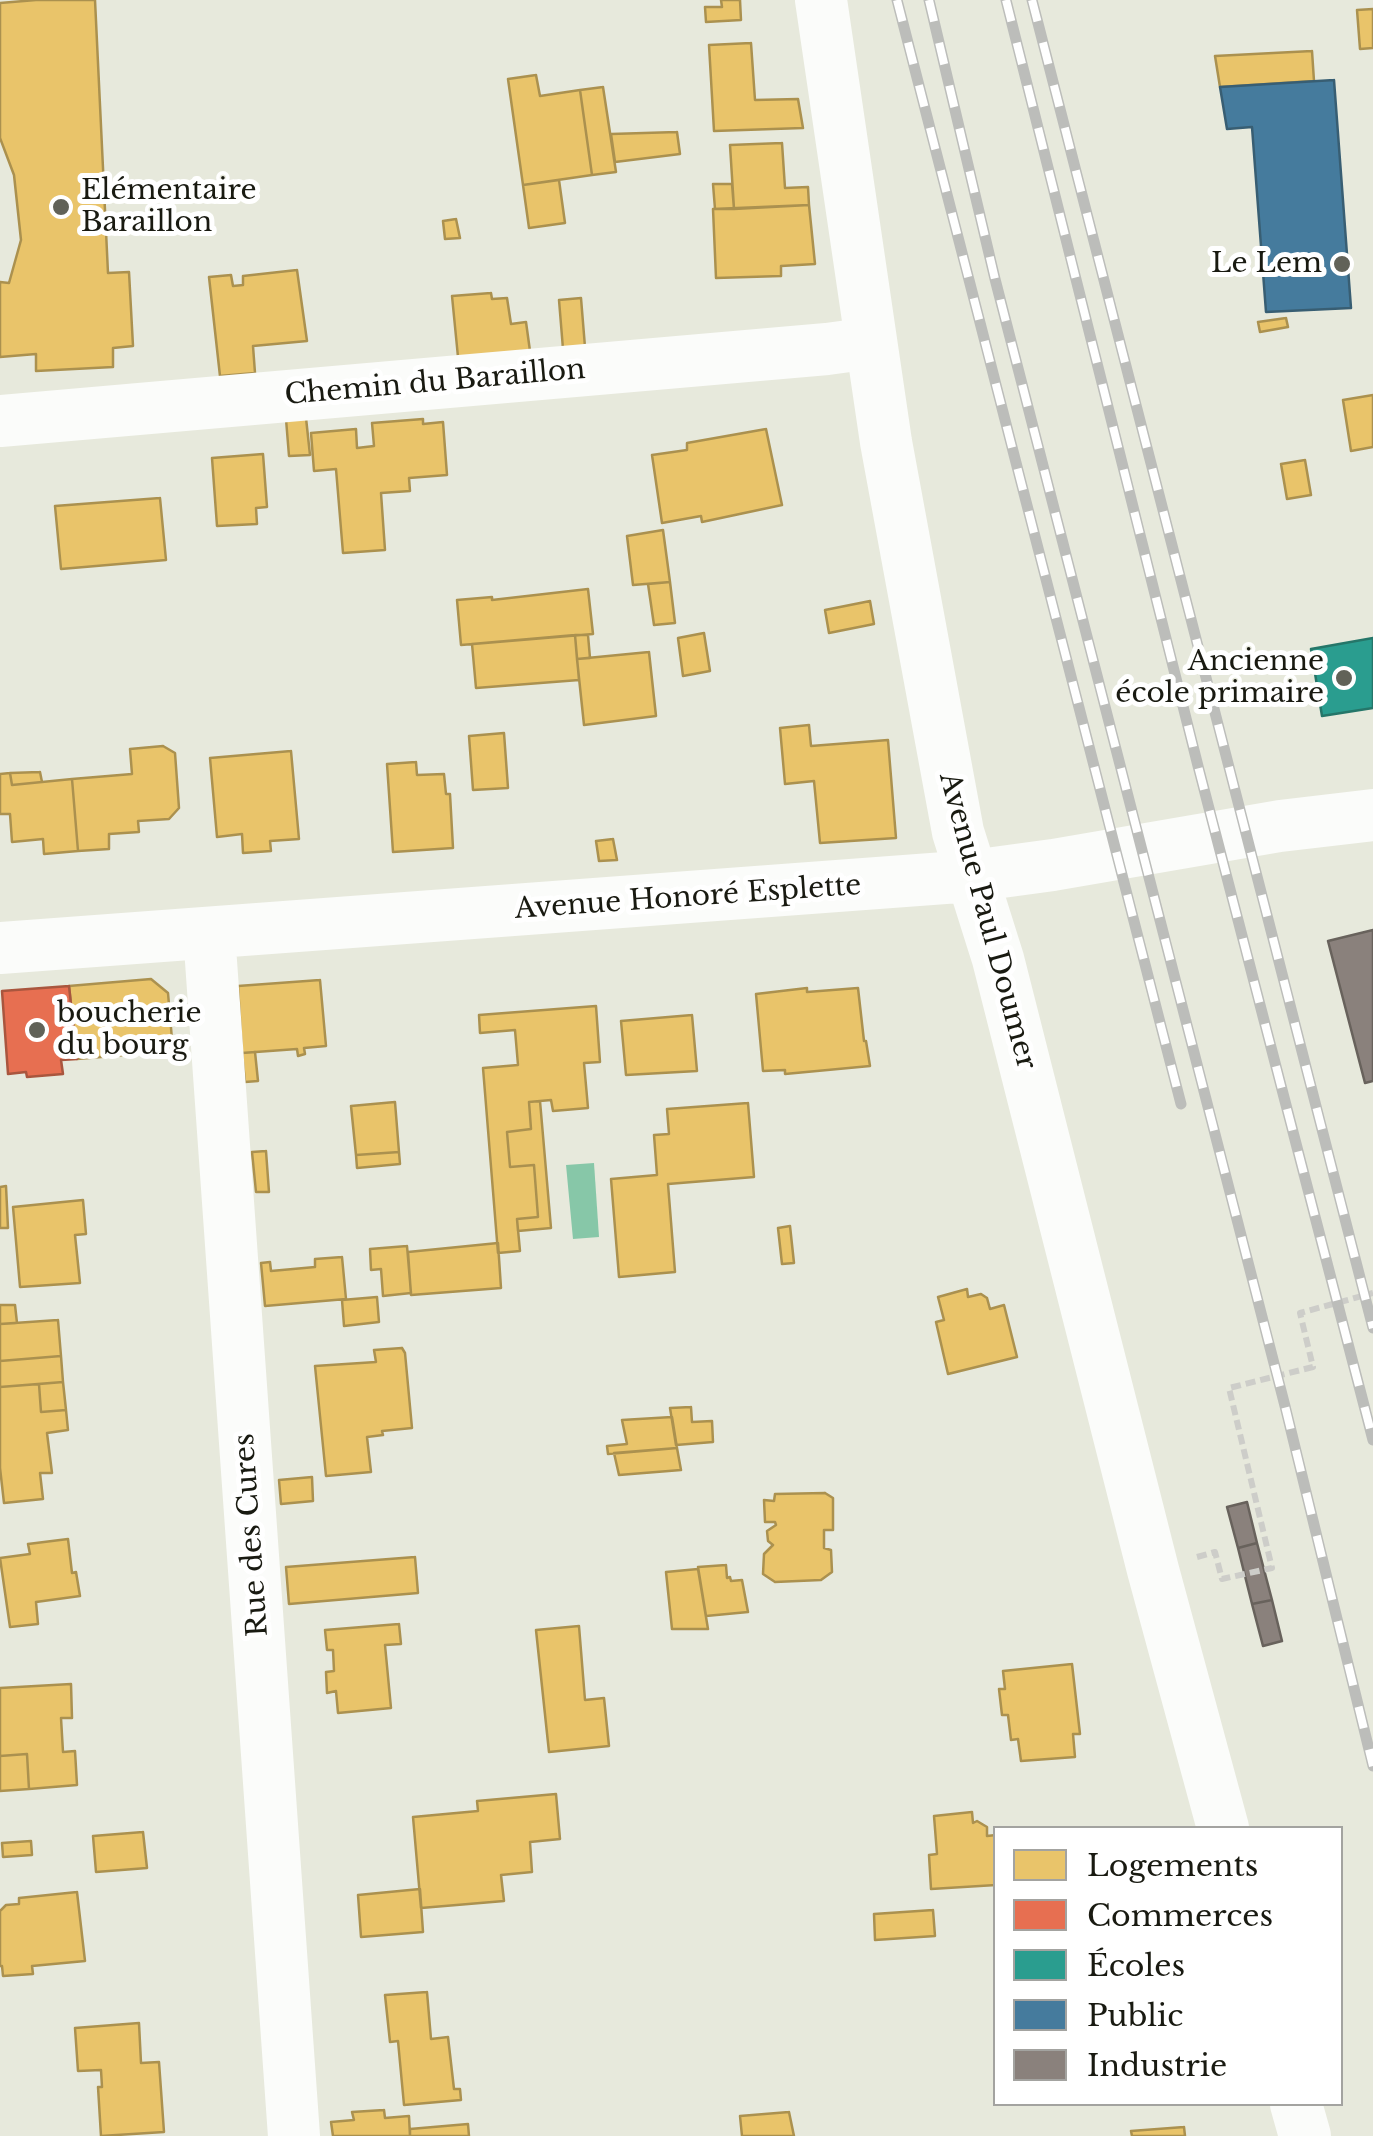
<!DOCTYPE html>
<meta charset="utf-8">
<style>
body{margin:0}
#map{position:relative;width:1373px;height:2136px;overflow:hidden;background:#e7e9dc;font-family:"Libre Baskerville",serif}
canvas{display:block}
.legend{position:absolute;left:993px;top:1826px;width:350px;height:280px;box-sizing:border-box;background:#fff;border:2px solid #a3a3a0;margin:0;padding:12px 18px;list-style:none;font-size:30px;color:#191a11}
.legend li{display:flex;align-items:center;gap:20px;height:50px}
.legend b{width:50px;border:2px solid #a3a3a0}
</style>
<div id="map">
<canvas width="1373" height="2136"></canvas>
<ul class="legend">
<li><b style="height:28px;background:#e9c46a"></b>Logements</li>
<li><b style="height:28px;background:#e76f51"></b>Commerces</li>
<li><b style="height:28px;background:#2a9d8f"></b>Écoles</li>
<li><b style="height:28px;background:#457b9d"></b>Public</li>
<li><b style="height:28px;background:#8a817c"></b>Industrie</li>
</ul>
</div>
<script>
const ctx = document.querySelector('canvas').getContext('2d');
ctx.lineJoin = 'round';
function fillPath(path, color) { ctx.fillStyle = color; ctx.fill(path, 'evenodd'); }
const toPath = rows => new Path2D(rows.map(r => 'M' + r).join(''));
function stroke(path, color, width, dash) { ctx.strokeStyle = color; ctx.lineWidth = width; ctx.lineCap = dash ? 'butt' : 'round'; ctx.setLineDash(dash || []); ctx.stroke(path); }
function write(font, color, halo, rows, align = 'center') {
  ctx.font = font + ' "Libre Baskerville",serif'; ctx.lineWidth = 10; ctx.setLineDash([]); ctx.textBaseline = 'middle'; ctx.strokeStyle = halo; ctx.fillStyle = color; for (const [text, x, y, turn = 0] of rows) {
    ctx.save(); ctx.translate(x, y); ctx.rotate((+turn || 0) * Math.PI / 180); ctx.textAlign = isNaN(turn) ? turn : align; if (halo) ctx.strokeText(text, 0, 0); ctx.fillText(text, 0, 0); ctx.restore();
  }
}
fillPath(toPath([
 [594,1163,599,1237,573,1239,566,1165]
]), '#87c7a8');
const homes = toPath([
 [36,0,95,0,108,273,129,272,133,346,113,348,113,367,36,371,36,354,0,357,0,282,9,283,21,240,14,175,0,138,0,3,36,0],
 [721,0,740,0,741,20,706,22,705,7,722,7,721,0],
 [1373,9,1373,48,1360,49,1357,10,1373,9],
 [751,43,755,100,798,99,803,128,714,131,709,45,751,43],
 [1312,51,1314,81,1220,87,1215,56,1312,51],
 [536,75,540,96,580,90,592,175,523,185,508,79,536,75],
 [603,87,616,172,592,175,580,90,603,87],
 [677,132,680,154,615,162,611,134,677,132],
 [782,143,785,188,808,187,809,205,734,209,730,145,782,143],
 [559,180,565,223,529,228,523,185,559,180],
 [713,184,732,184,734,209,715,209,713,184],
 [809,205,815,264,781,266,781,276,716,278,713,209,809,205],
 [456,219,460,238,445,239,443,221,456,219],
 [297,270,307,341,253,346,255,373,220,376,209,277,231,275,233,286,243,285,243,276,297,270],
 [491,293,492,299,507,298,511,324,526,322,530,351,458,357,452,296,491,293],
 [581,298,585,347,563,349,559,300,581,298],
 [1286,318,1288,327,1260,332,1258,322,1286,318],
 [1373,395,1373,447,1351,451,1343,400,1373,395],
 [306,418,310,455,289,456,286,419,306,418],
 [423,419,423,424,443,422,447,475,409,478,410,491,381,493,385,550,343,553,336,469,314,471,311,433,356,429,357,448,374,446,372,423,423,419],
 [766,429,782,505,702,522,701,516,662,523,652,455,687,450,687,443,766,429],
 [263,454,267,507,256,508,257,524,217,526,212,458,263,454],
 [1305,460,1311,495,1287,499,1281,464,1305,460],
 [160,498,166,560,61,569,55,506,160,498],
 [663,530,670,582,633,585,627,536,663,530],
 [670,582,675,623,654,625,648,584,670,582],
 [588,589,593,634,461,645,457,600,492,597,492,600,588,589],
 [870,601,874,624,829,633,825,610,870,601],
 [704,633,710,671,683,676,678,638,704,633],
 [575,635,579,680,476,688,472,644,575,635],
 [575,635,588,635,590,658,577,659,575,635],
 [649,652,656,716,584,725,577,659,649,652],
 [809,725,811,746,888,740,896,838,820,843,814,781,785,784,780,728,809,725],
 [504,733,508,788,473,790,469,736,504,733],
 [163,746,175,753,179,808,169,819,138,821,139,832,109,834,109,849,78,851,72,779,132,774,130,749,163,746],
 [291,751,299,839,270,841,271,851,243,853,242,834,217,837,210,758,291,751],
 [416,762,417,775,444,774,446,794,450,794,453,848,393,852,387,764,416,762],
 [40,772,42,782,12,785,10,773,40,772],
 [10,773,12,785,72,779,78,851,44,854,43,839,12,842,10,814,0,814,0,774,10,773],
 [613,839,617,860,599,861,596,841,613,839],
 [151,979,168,993,173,1051,77,1059,69,986,151,979],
 [320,980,326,1046,304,1048,305,1054,298,1056,297,1049,242,1053,238,986,320,980],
 [807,988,807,992,858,988,864,1041,866,1041,870,1066,785,1074,785,1070,763,1071,756,994,807,988],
 [596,1006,600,1062,584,1063,588,1108,553,1111,551,1100,529,1102,531,1129,507,1132,510,1167,534,1165,538,1217,517,1219,520,1251,498,1253,483,1068,518,1065,515,1030,480,1033,479,1015,596,1006],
 [692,1015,697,1071,626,1075,621,1021,692,1015],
 [255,1052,258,1081,245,1082,242,1053,255,1052],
 [540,1101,551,1228,518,1231,517,1219,538,1217,534,1165,510,1167,507,1132,531,1129,529,1102,540,1101],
 [395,1102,399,1152,356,1155,351,1106,395,1102],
 [748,1103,754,1177,668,1184,675,1272,619,1277,611,1179,657,1175,654,1135,669,1134,667,1109,748,1103],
 [266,1151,269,1192,256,1192,252,1152,266,1151],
 [399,1152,400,1164,357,1168,356,1155,399,1152],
 [6,1186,8,1228,0,1228,0,1187,6,1186],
 [83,1200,86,1234,75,1235,80,1283,20,1287,13,1207,83,1200],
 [790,1226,794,1263,782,1264,778,1228,790,1226],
 [498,1243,501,1288,411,1295,408,1252,498,1243],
 [407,1246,411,1293,383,1296,381,1269,371,1270,370,1249,407,1246],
 [342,1257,346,1299,265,1306,261,1263,270,1262,271,1271,315,1267,315,1259,342,1257],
 [967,1289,968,1297,981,1294,987,1298,990,1309,1004,1305,1017,1357,948,1374,936,1322,944,1320,938,1297,967,1289],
 [377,1297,379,1322,344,1326,342,1300,377,1297],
 [0,1305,15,1305,17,1323,0,1324,0,1305],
 [58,1320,61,1356,0,1361,0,1324,58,1320],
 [402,1348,405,1353,412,1428,382,1431,383,1435,367,1437,371,1472,326,1476,315,1366,376,1362,374,1350,402,1348],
 [61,1356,63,1382,0,1387,0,1361,61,1356],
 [63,1382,66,1410,41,1412,39,1384,63,1382],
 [39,1384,41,1412,66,1410,68,1430,47,1433,52,1473,40,1473,43,1499,4,1503,0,1468,0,1387,39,1384],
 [691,1407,692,1422,712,1421,713,1442,676,1445,670,1408,691,1407],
 [672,1417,677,1448,608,1454,607,1446,627,1444,622,1420,672,1417],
 [677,1448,681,1470,619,1475,614,1453,677,1448],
 [312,1477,313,1501,281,1504,279,1480,312,1477],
 [825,1493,833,1498,833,1530,824,1530,824,1548,831,1550,832,1572,821,1580,775,1582,763,1574,764,1554,773,1545,768,1541,767,1531,776,1525,775,1522,765,1522,764,1500,774,1501,775,1494,825,1493],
 [68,1539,72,1573,76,1572,80,1596,36,1602,38,1624,10,1627,0,1558,30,1554,28,1544,68,1539],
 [415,1557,418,1593,289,1604,286,1567,415,1557],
 [726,1565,727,1578,730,1577,731,1581,742,1580,748,1612,706,1616,698,1567,726,1565],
 [698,1569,708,1629,672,1629,666,1572,698,1569],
 [399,1624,401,1644,385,1645,391,1708,338,1713,336,1691,327,1693,326,1672,334,1671,333,1650,327,1650,325,1630,399,1624],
 [579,1626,585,1700,604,1698,609,1746,549,1752,536,1630,579,1626],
 [1072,1664,1080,1734,1073,1734,1075,1757,1021,1761,1018,1739,1011,1740,1008,1715,1002,1715,999,1689,1005,1689,1003,1671,1072,1664],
 [71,1684,72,1718,61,1718,63,1752,75,1751,77,1785,29,1789,27,1754,0,1756,0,1688,71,1684],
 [27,1754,29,1789,0,1791,0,1756,27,1754],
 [556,1794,560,1839,530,1842,532,1872,501,1875,504,1901,421,1908,413,1817,478,1811,477,1801,556,1794],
 [972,1812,973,1823,977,1821,987,1827,987,1836,996,1835,996,1885,931,1889,929,1855,937,1854,934,1816,972,1812],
 [143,1832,147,1868,96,1872,93,1836,143,1832],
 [31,1841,32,1855,3,1857,2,1843,31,1841],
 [420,1889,423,1932,361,1937,358,1895,420,1889],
 [77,1892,85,1961,32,1966,33,1974,3,1976,2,1966,0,1966,0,1911,6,1905,19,1904,19,1898,77,1892],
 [933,1910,935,1936,875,1940,874,1914,933,1910],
 [427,1992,431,2039,448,2037,454,2089,460,2089,461,2100,404,2105,398,2041,390,2042,385,1995,427,1992],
 [139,2023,141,2063,159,2062,164,2132,101,2136,98,2087,102,2087,101,2070,78,2071,75,2028,139,2023],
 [384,2110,385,2118,409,2116,410,2136,333,2136,331,2122,354,2120,352,2112,384,2110],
 [789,2112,794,2136,742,2136,740,2116,789,2112],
 [468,2124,469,2136,410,2136,410,2129,468,2124],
 [1184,2127,1185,2136,1132,2136,1131,2131,1184,2127]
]);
fillPath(homes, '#e9c46a');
stroke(homes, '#ab914f', 2.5);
const shops = toPath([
 [69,986,77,1059,61,1060,63,1074,27,1077,26,1072,8,1074,2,991,69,986]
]);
fillPath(shops, '#e76f51');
stroke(shops, '#a9563e', 2.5);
const schools = toPath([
 [1373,638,1373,708,1322,716,1311,649,1373,638]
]);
fillPath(schools, '#2a9d8f');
stroke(schools, '#257669', 2.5);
const public = toPath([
 [1334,80,1351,308,1266,312,1252,127,1227,129,1220,87,1334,80]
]);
fillPath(public, '#457b9d');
stroke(public, '#385e73', 2.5);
const industry = toPath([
 [1373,930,1373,1081,1365,1083,1328,941,1373,930],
 [1247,1502,1257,1543,1238,1548,1227,1507,1247,1502],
 [1257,1543,1272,1600,1252,1604,1238,1548,1257,1543],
 [1272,1600,1282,1641,1263,1646,1252,1604,1272,1600]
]);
fillPath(industry, '#8a817c');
stroke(industry, '#68625c', 2.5);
stroke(toPath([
 [1197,1557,1215,1552,1222,1579,1272,1568,1229,1388,1313,1367,1300,1313,1373,1293]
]), '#cdcdc9', 6, [10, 5]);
stroke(toPath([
 [821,0,886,442,958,832,998,959,1153,1570,1223,1828],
 [0,421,827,349,871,343],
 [209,933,294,2136],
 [0,948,972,876,1053,865,1280,826,1373,815],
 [1296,2104,1305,2136]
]), '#fbfcfa', 52);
const rail = toPath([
 [897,0,1181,1104],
 [929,0,995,279,1285,1406,1373,1766],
 [1006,0,1198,766,1373,1440],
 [1032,0,1373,1328]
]);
stroke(rail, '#bcbdba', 11);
stroke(rail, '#fff', 8, [22]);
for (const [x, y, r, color] of [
 [61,207,10,"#616258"],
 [1342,264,10,"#616258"],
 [1344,678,10,"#616258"],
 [37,1030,10,"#616258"]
]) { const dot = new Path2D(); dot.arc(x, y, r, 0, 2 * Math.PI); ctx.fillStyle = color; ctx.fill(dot); stroke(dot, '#fff', 4); }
write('28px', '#191a11', '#fff', [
 ["Elémentaire",81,191],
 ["Baraillon",81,223],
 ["Le Lem",1322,264,"right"],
 ["Ancienne",1324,662,"right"],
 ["école primaire",1324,694,"right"],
 ["boucherie",57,1014],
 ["du bourg",57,1046]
], 'left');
write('28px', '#191a11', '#fff', [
 ["Chemin du Baraillon",435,383,-5],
 ["Avenue Honoré Esplette",688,898,-4],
 ["Avenue Paul Doumer",987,921,75],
 ["Rue des Cures",252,1535,-94]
]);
</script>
